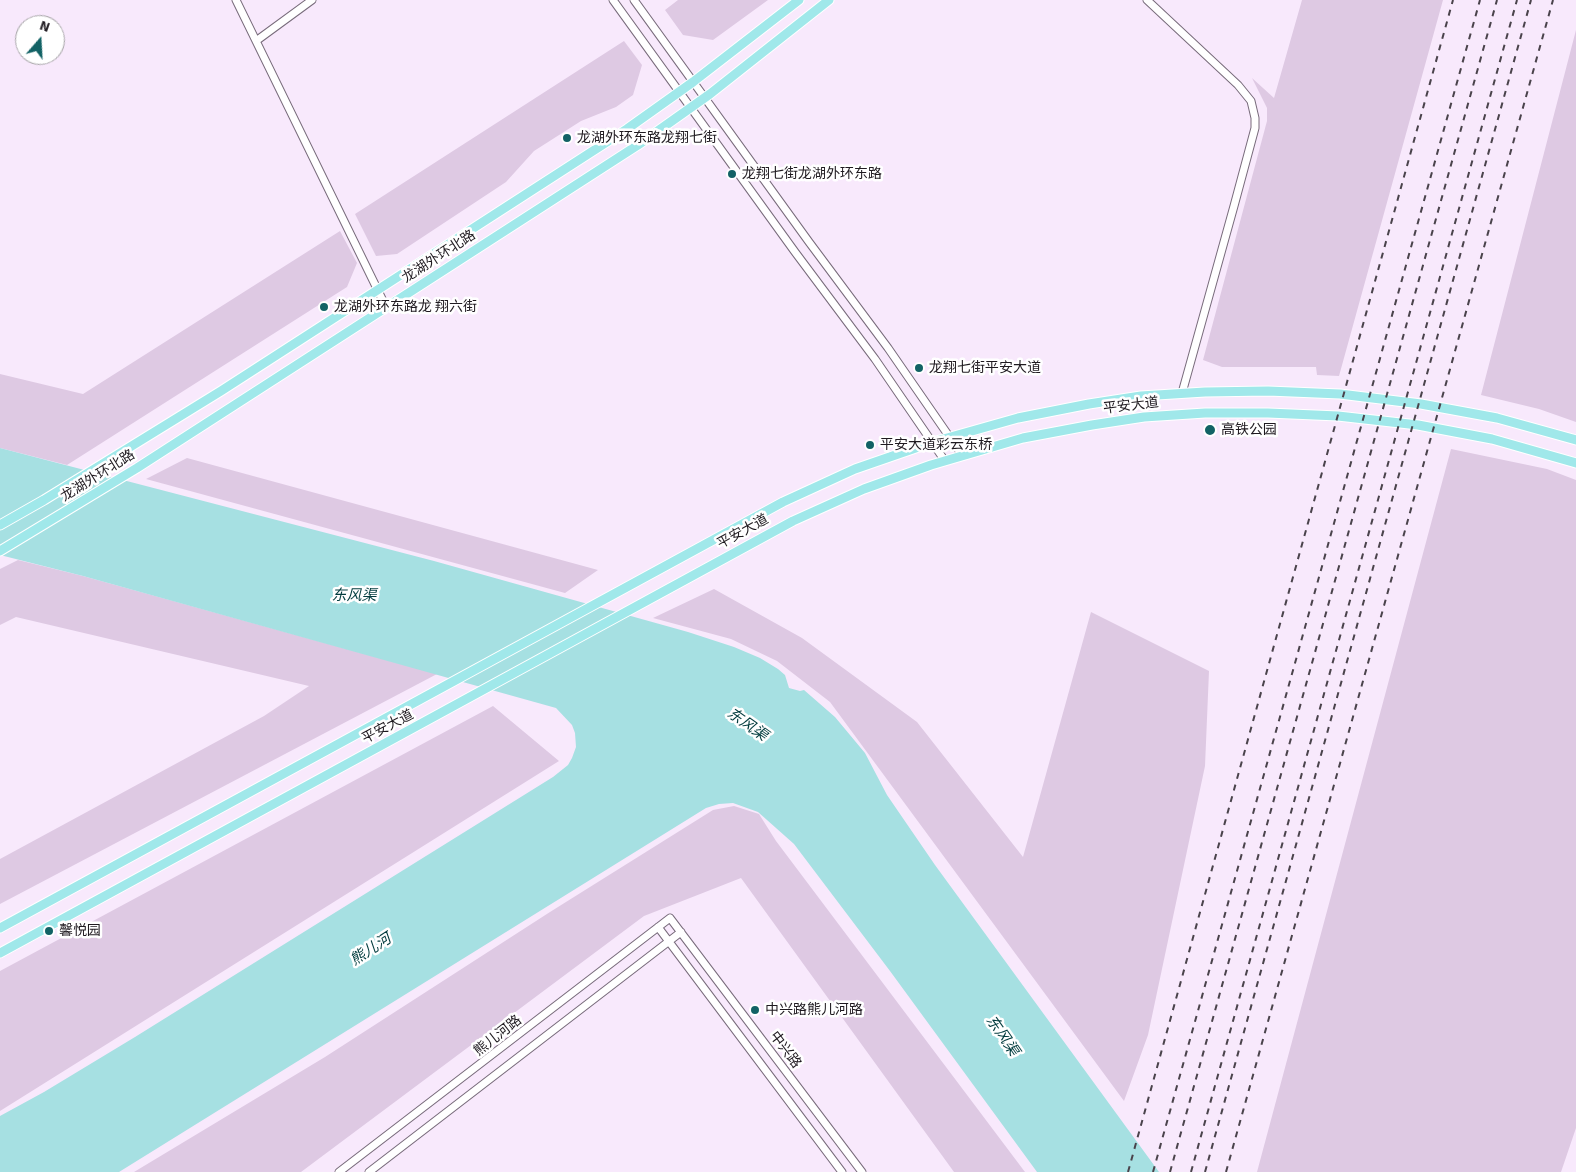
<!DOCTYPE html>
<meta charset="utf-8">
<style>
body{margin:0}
#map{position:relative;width:1576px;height:1172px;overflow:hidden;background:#f8e9fc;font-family:Signika,sans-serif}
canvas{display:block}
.north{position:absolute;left:15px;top:15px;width:50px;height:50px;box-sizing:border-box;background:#fff;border:1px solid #a5a3a6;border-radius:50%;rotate:19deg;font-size:14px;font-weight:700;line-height:20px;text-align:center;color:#1f1a20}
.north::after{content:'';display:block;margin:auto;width:18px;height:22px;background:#126265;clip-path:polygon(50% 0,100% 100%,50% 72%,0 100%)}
</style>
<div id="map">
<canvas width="1576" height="1172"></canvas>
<div class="north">N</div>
</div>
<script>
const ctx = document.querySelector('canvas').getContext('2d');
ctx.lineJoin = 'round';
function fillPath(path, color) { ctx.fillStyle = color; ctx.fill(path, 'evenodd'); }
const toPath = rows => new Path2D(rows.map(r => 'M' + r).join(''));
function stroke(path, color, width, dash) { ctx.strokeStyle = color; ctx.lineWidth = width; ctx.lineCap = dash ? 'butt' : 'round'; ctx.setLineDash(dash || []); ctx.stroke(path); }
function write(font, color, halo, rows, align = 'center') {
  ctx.font = font + ' Signika,"Noto Sans SC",sans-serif'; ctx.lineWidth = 5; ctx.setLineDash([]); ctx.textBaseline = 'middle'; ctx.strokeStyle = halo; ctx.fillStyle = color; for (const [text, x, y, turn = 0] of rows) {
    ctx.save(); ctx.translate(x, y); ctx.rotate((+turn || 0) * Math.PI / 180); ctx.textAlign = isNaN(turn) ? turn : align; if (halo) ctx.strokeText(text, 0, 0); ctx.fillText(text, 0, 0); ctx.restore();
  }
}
fillPath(toPath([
 [678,0,768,0,713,40,683,35,665,10],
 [1302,0,1443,0,1339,376,1317,375,1316,367,1222,367,1203,360,1267,121,1267,108,1252,78,1274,98],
 [1576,30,1576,422,1539,409,1481,395],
 [624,41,642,65,633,95,616,107,581,121,534,151,506,182,397,254,376,256,355,214],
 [340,231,357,263,347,287,67,465,0,448,0,374,83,394],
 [1451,449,1547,469,1576,480,1576,1128,1561,1172,1257,1172],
 [187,458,598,570,565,593,146,479],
 [18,560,83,576,437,674,0,904,0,859,264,716,309,686,16,617,0,625,0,569],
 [714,589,802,638,917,722,1023,857,1091,612,1209,671,1205,766,1148,1035,1124,1101,830,702,777,661,731,639,653,618],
 [493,706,559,761,0,1111,0,971],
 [734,806,759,814,776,841,1025,1172,954,1172,741,878,644,916,301,1172,134,1172,325,1057,550,912,713,810]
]), '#dec9e3');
fillPath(toPath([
 [0,448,434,561,688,632,734,647,760,658,778,669,785,675,789,688,800,691,804,690,835,717,865,753,887,795,935,865,1159,1172,1037,1172,890,971,794,844,758,812,733,803,719,804,706,808,119,1172,0,1172,0,1116,44,1092,135,1037,553,777,568,765,572,758,576,747,575,733,572,725,556,708,83,576,0,555]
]), '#a6e0e2');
const minor = toPath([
 [236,0,386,307],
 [613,0,795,252,875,359,945,461],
 [634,0,809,242,888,348,962,455],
 [1147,0,1238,85,1251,101,1255,118,1255,128,1234,206,1182,393],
 [256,41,312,0],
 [658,927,842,1172],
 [339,1172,670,918,862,1172],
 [369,1172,681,932]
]);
const major = toPath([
 [0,525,44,500,221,391,627,129,693,82,799,0],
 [0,551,137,468,638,145,710,94,829,0],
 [0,928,783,502,855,469,933,442,1018,418,1089,404,1141,396,1205,392,1268,391,1340,394,1421,404,1497,418,1576,440],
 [0,953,793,521,864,489,931,465,1023,438,1092,425,1144,417,1205,413,1268,413,1338,416,1418,425,1492,439,1576,463]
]);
stroke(minor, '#786b7b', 9);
stroke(major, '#fff', 11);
stroke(minor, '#fff', 7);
stroke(major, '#a0e8ea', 9);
stroke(toPath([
 [1128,1172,1453,0],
 [1153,1172,1480,0],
 [1170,1172,1497,0],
 [1191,1172,1517,0],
 [1205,1172,1531,0],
 [1226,1172,1553,0]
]), '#4a434b', 2, [6, 6]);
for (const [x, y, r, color] of [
 [567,138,5,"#126265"],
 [732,174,5,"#126265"],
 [324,307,5,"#126265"],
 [919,368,5,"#126265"],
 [1210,430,6,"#126265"],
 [870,445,5,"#126265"],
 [49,931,5,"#126265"],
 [755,1010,5,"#126265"]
]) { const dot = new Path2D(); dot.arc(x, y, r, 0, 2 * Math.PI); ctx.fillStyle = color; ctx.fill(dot); stroke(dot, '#fff', 2); }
write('14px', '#1f1a20', '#fff', [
 ["龙湖外环东路龙翔七街",577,138],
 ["龙翔七街龙湖外环东路",742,174],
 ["龙湖外环东路龙 翔六街",334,307],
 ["龙翔七街平安大道",929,368],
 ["高铁公园",1221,430],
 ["平安大道彩云东桥",880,445],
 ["馨悦园",59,931],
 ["中兴路熊儿河路",765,1010]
], 'left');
write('14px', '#1f1a20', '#fff', [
 ["龙湖外环北路",439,257,-33],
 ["平安大道",1131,406,-7],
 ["龙湖外环北路",98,476,-32],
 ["平安大道",743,532,-29],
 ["平安大道",388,727,-28],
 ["熊儿河路",498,1036,-38],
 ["中兴路",785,1050,53]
]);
write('italic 15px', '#013b3d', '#fff', [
 ["东风渠",354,596],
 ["东风渠",747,725,35],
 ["熊儿河",371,950,-33],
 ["东风渠",1002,1036,55]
]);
</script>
